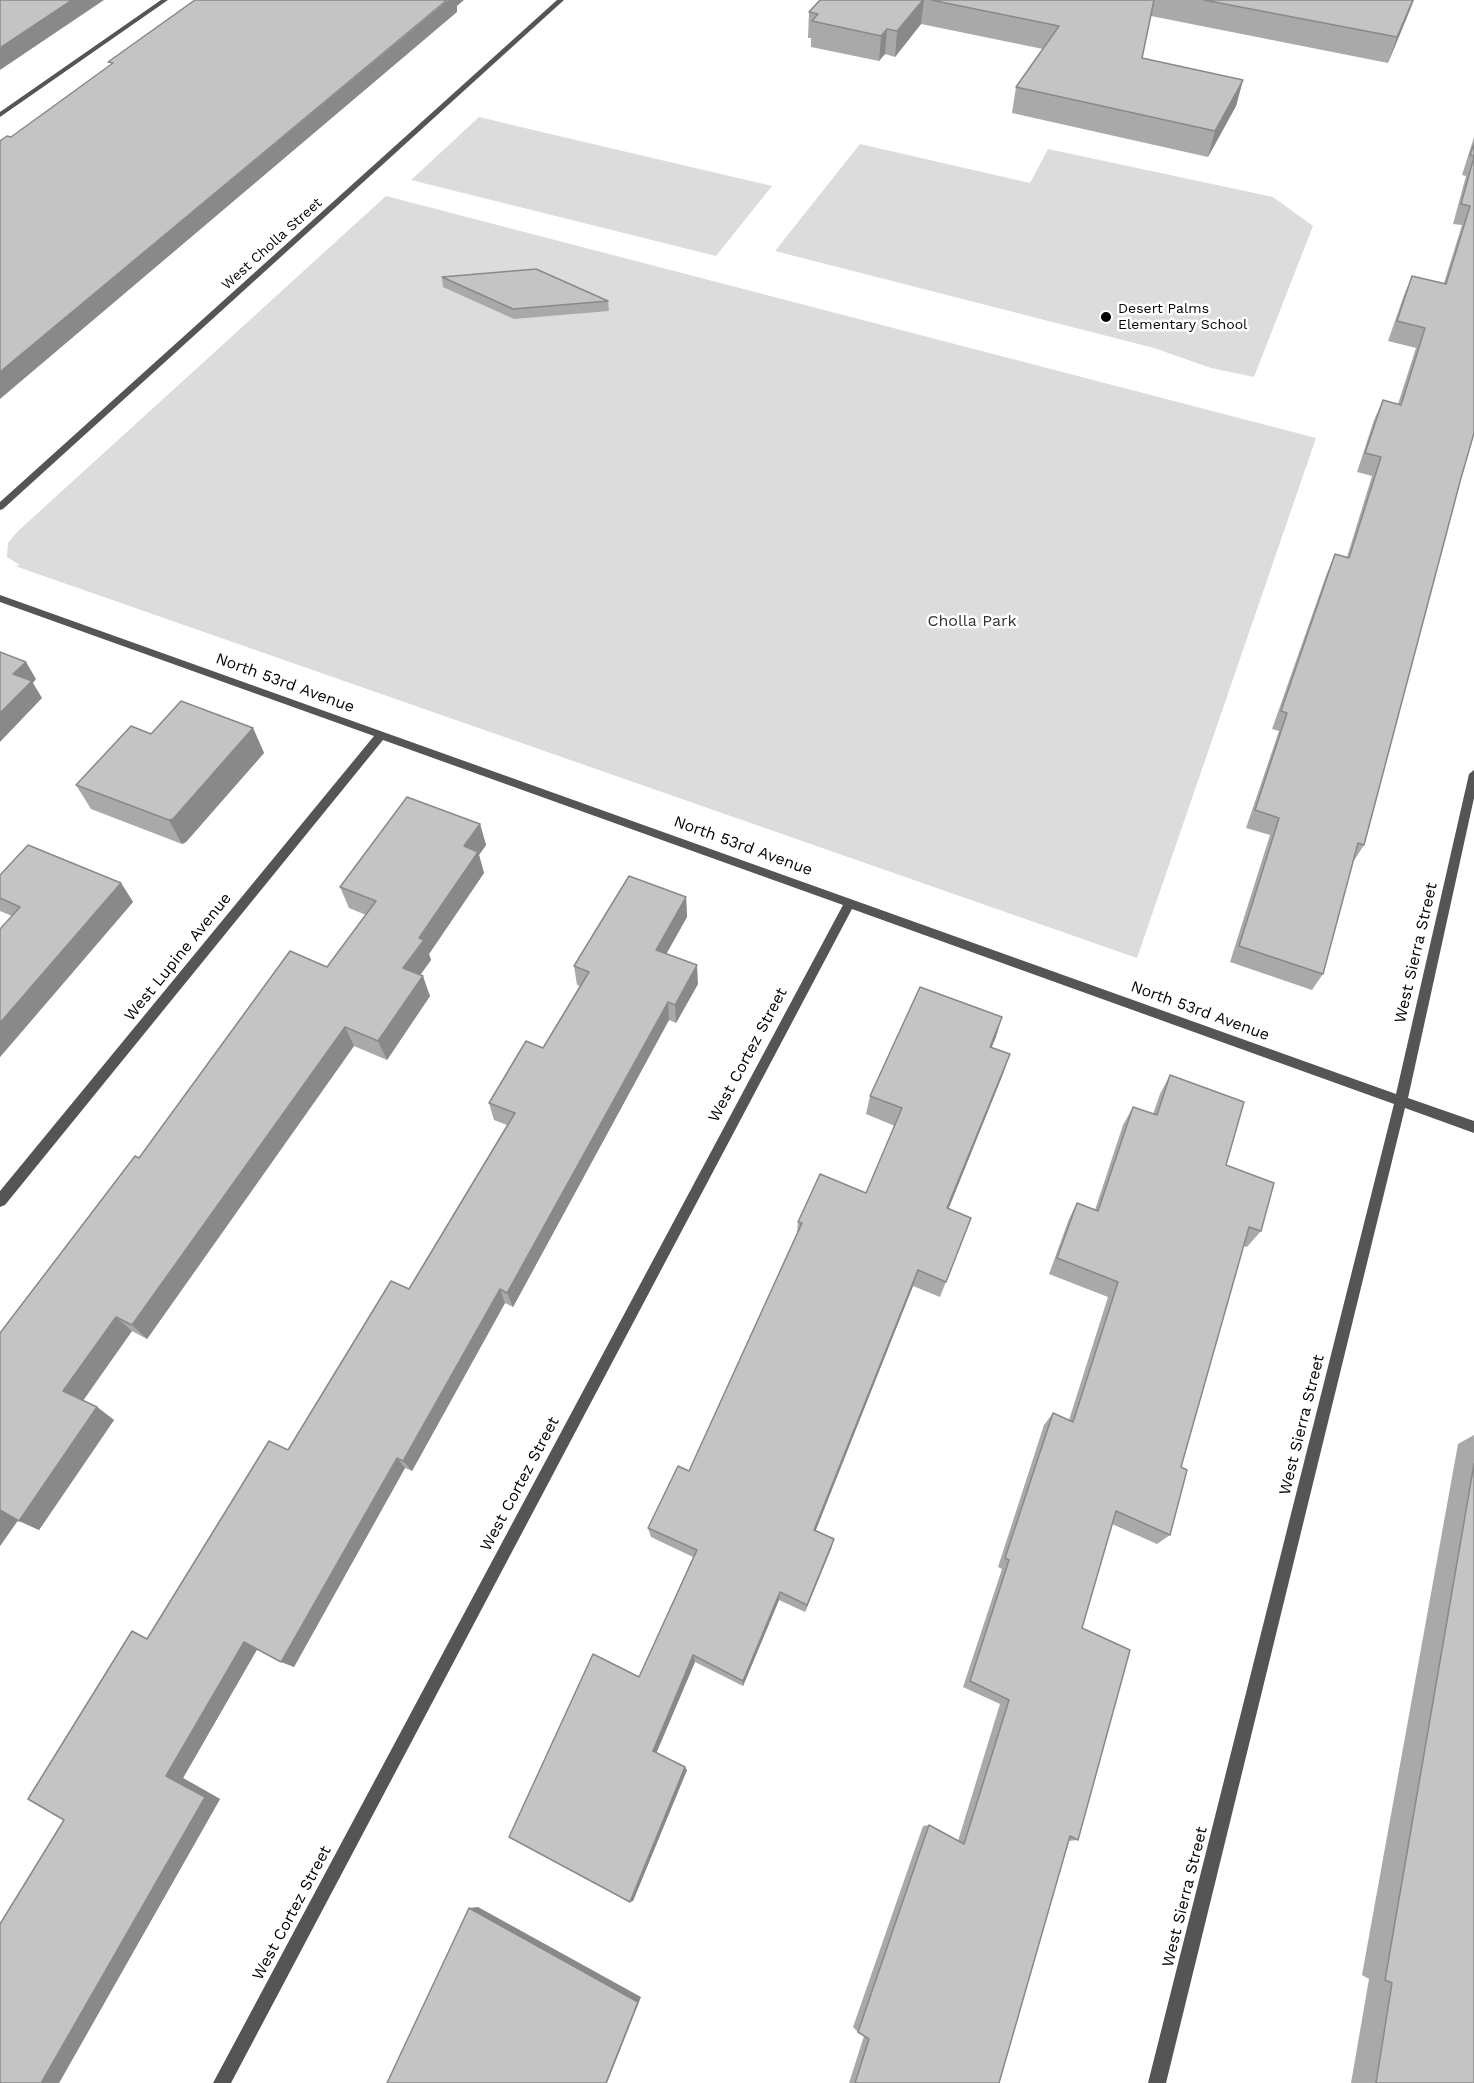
<!DOCTYPE html>
<style>
body{margin:0}
canvas{display:block;background:#fff}
</style>
<canvas width="1474" height="2083"></canvas>
<script>
const ctx = document.querySelector('canvas').getContext('2d');
ctx.lineJoin = 'round';
function fillPath(path, color) { ctx.fillStyle = color; ctx.fill(path, 'evenodd'); }
const toPath = rows => new Path2D(rows.map(r => 'M' + r).join(''));
function stroke(path, color, width, dash) { ctx.strokeStyle = color; ctx.lineWidth = width; ctx.lineCap = dash ? 'butt' : 'round'; ctx.setLineDash(dash || []); ctx.stroke(path); }
function write(font, color, halo, rows, align = 'center') {
  ctx.font = font + ' "Work Sans",sans-serif'; ctx.lineWidth = 5; ctx.setLineDash([]); ctx.textBaseline = 'middle'; ctx.strokeStyle = halo; ctx.fillStyle = color; for (const [text, x, y, turn = 0] of rows) {
    ctx.save(); ctx.translate(x, y); ctx.rotate((+turn || 0) * Math.PI / 180); ctx.textAlign = isNaN(turn) ? turn : align; if (halo) ctx.strokeText(text, 0, 0); ctx.fillText(text, 0, 0); ctx.restore();
  }
}
fillPath(toPath([
 [479,117,546,133,772,186,716,256,411,180],
 [860,144,1030,183,1048,149,1273,197,1313,226,1254,377,1211,368,1154,348,775,251],
 [386,196,1316,438,1137,958,15,566,20,565,7,557,8,543,17,532]
]), '#dcdcdc');
fillPath(toPath([
 [161,0,168,0,0,117,0,112,161,0],
 [0,595,1396,1094,1469,774,1474,770,1474,798,1408,1098,1474,1121,1474,1133,1405,1108,1166,2083,1148,2083,1394,1104,852,909,231,2083,213,2083,843,905,383,740,5,1205,0,1207,0,1191,374,736,0,602,0,595]
]), '#555');
fillPath(toPath([
 [557,0,564,0,3,509,0,510,0,502,557,0]
]), '#555');
fillPath(toPath([
 [820,0,1414,0,1405,22,1388,63,1151,16,1142,58,1243,80,1236,106,1208,157,1012,113,1016,87,1043,49,921,24,895,57,885,54,879,61,811,47,811,38,808,38,809,12],
 [1474,137,1474,433,1461,478,1364,845,1353,862,1323,974,1312,990,1230,962,1270,835,1246,828,1279,731,1272,729,1327,573,1335,554,1347,557,1372,476,1357,472,1374,420,1383,400,1398,404,1416,348,1388,341,1404,295,1412,276,1444,283,1462,225,1453,224,1466,176,1462,175],
 [442,277,608,301,609,311,514,319,443,287],
 [253,728,264,753,186,842,182,844,91,809,76,785,151,734],
 [480,824,486,845,479,855,484,873,429,954,431,960,420,975,430,996,387,1060,354,1046,147,1339,132,1331,83,1401,97,1407,114,1420,39,1530,18,1520,0,1546,0,1333,139,1158,327,967,366,915,349,908,340,887],
 [0,875,121,883,133,902,0,1057,0,929,12,916,0,911],
 [686,897,687,917,666,953,698,984,676,1023,669,1020,513,1307,505,1303,412,1471,405,1468,294,1667,257,1649,183,1778,220,1799,59,2083,0,2083,64,1820,148,1637,409,1289,507,1125,494,1120,489,1103,543,1048,580,986,577,985,574,966],
 [996,1037,991,1047,1003,1074,948,1209,971,1218,940,1297,913,1286,815,1531,834,1539,831,1549,805,1612,779,1600,743,1686,695,1662,656,1752,687,1770,633,1901,639,1677,693,1557,651,1537,648,1528,689,1471,797,1233,798,1222,866,1193,895,1126,866,1114,870,1096],
 [1170,1075,1226,1165,1261,1231,1247,1247,1243,1246,1181,1467,1170,1535,1157,1544,1112,1524,1082,1628,1078,1840,1068,1841,999,2083,849,2083,864,2036,858,2032,853,2027,923,1826,929,1825,958,1841,1000,1704,963,1687,1002,1569,998,1567,1044,1425,1053,1413,1069,1420,1108,1297,1049,1274,1069,1219,1077,1203,1095,1210,1123,1125,1133,1107,1153,1114,1160,1094],
 [1474,1435,1474,2083,1351,2083,1369,1979,1362,1975,1458,1444]
]), '#a9a9a9');
fillPath(toPath([
 [72,0,104,0,0,70,0,48],
 [448,0,464,0,457,6,457,12,0,399,0,372],
 [923,0,924,0,921,24,895,57,897,31],
 [1414,0,1405,22,1388,63,1397,37],
 [887,29,885,54,879,61,881,36],
 [1243,80,1236,106,1208,157,1215,131],
 [26,662,36,679,33,683,42,698,0,742,0,713,13,674],
 [253,728,264,753,186,842,182,844,169,820],
 [480,824,486,845,479,855,484,873,429,954,431,960,411,988,403,968,464,846],
 [121,883,133,902,0,1057,0,1023],
 [686,897,687,917,658,969,656,950],
 [697,965,698,984,676,1023,675,1005],
 [423,976,430,996,387,1060,378,1041],
 [668,1002,669,1020,513,1307,507,1293],
 [1002,1017,996,1037,984,1066,990,1047],
 [345,1027,354,1046,147,1339,132,1325],
 [1010,1054,1003,1074,942,1225,947,1208],
 [918,1270,913,1286,812,1540,814,1530],
 [500,1289,505,1303,412,1471,403,1461],
 [116,1317,132,1331,81,1403,63,1391],
 [97,1407,114,1420,39,1530,19,1521],
 [397,1458,405,1468,294,1667,281,1662],
 [0,1510,19,1519,0,1546],
 [834,1539,831,1549,805,1612,807,1605],
 [780,1592,779,1600,743,1686,743,1681],
 [244,1642,258,1648,183,1778,220,1799,59,2083,41,2083,166,1776],
 [693,1655,695,1662,656,1754,653,1751],
 [685,1767,687,1770,633,1901,630,1902],
 [478,1907,641,1997,607,2083,606,2083,469,1908]
]), '#898989');
const building = toPath([
 [0,0,72,0,0,48,0,0],
 [195,0,447,0,0,372,0,141,7,136,11,137,113,63,108,62,195,0],
 [820,0,923,0,897,31,887,29,881,36,812,21,818,14,809,12,820,0],
 [931,0,1154,0,1142,58,1243,80,1215,131,1016,87,1059,26,931,0],
 [1204,0,1413,0,1397,37,1204,0],
 [1474,144,1474,156,1470,155,1474,144],
 [1474,157,1474,433,1461,478,1364,845,1358,843,1323,974,1239,946,1279,818,1255,810,1287,713,1281,711,1335,554,1349,558,1381,457,1365,453,1383,400,1401,405,1425,328,1397,321,1412,276,1446,284,1470,206,1461,204,1474,157],
 [536,269,608,301,513,309,442,277,536,269],
 [0,652,26,662,13,674,32,681,0,713,0,652],
 [181,701,253,728,173,819,169,820,76,785,131,726,151,734,181,701],
 [407,797,480,824,464,846,478,852,419,938,424,940,403,968,423,976,378,1041,345,1027,132,1325,116,1317,63,1391,97,1407,19,1521,0,1510,0,1333,135,1156,139,1158,290,951,327,967,376,901,340,887,407,797],
 [28,845,121,883,0,1023,0,929,20,907,0,898,0,875,28,845],
 [629,876,686,897,656,950,697,965,675,1005,668,1002,507,1293,500,1289,403,1461,397,1458,281,1662,244,1642,166,1776,205,1797,41,2083,0,2083,0,1924,64,1820,28,1799,132,1631,147,1639,269,1441,288,1450,391,1281,409,1289,515,1113,489,1103,526,1041,543,1048,589,972,574,966,629,876],
 [920,987,1002,1017,990,1047,1010,1054,947,1208,971,1218,946,1282,918,1270,814,1530,834,1539,807,1605,780,1592,743,1681,693,1655,653,1751,685,1767,630,1902,509,1837,593,1654,639,1677,697,1550,648,1528,678,1466,689,1471,802,1223,798,1222,820,1174,866,1193,902,1108,870,1096,920,987],
 [1170,1075,1244,1102,1226,1165,1274,1183,1261,1231,1249,1227,1181,1467,1187,1470,1170,1535,1116,1511,1082,1628,1130,1650,1078,1840,1070,1836,999,2083,855,2083,869,2039,858,2032,929,1825,964,1844,1009,1700,970,1681,1009,1560,1005,1558,1053,1413,1073,1422,1118,1282,1057,1258,1077,1203,1098,1211,1133,1107,1157,1115,1170,1075],
 [1474,1464,1474,2083,1376,2083,1392,1983,1385,1980,1474,1464],
 [469,1908,638,2002,606,2083,387,2083,469,1908]
]);
fillPath(building, '#c4c4c4');
stroke(building, '#898989', 1.5);
for (const [x, y, r, color] of [
 [1106,317,6,"#000"]
]) { const dot = new Path2D(); dot.arc(x, y, r, 0, 2 * Math.PI); ctx.fillStyle = color; ctx.fill(dot); stroke(dot, '#fff', 2); }
write('14px', '#000', '#fff', [
 ["West Cholla Street",272,244,-42]
]);
write('14px', '#000', '#fff', [
 ["Desert Palms",1118,309],
 ["Elementary School",1118,325]
], 'left');
write('16px', '#333', '#fff', [
 ["Cholla Park",972,621]
]);
write('16px', '#000', '#fff', [
 ["North 53rd Avenue",285,683,20],
 ["North 53rd Avenue",743,846,20],
 ["West Sierra Street",1416,953,-77],
 ["West Lupine Avenue",178,957,-51],
 ["North 53rd Avenue",1200,1011,20],
 ["West Cortez Street",748,1055,-62],
 ["West Sierra Street",1302,1425,-76],
 ["West Cortez Street",520,1484,-62],
 ["West Sierra Street",1185,1897,-76],
 ["West Cortez Street",292,1913,-62]
]);
</script>
